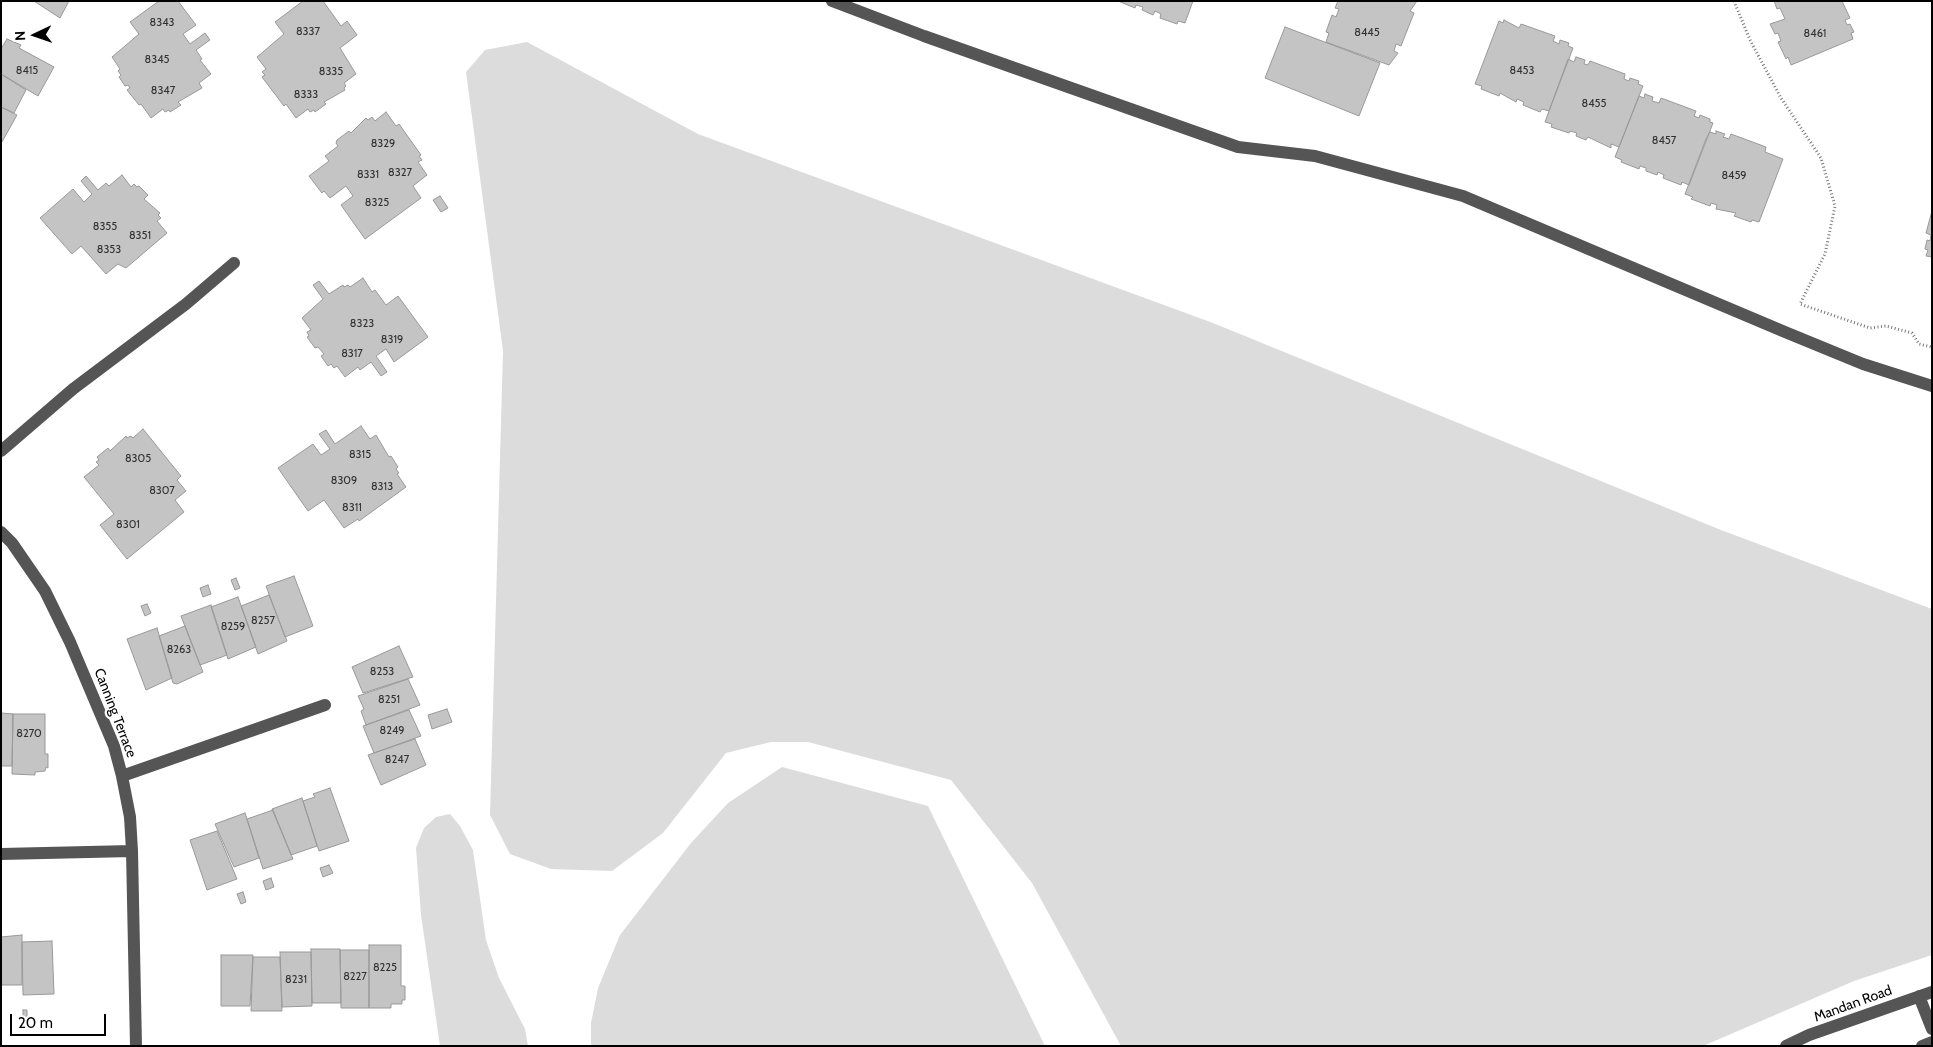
<!DOCTYPE html>
<style>
body{margin:0}
#map{position:relative;width:1933px;height:1047px;overflow:hidden;background:#fff;font-family:Cabin,sans-serif}
canvas{display:block}
.frame{position:absolute;inset:0;border:2px solid #000;pointer-events:none}
.north{position:absolute;left:10px;top:10px;width:50px;height:50px;-webkit-text-stroke:4px #fff;paint-order:stroke;rotate:267deg;font-size:14px;font-weight:700;line-height:20px;text-align:center;color:#000}
.north::after{content:'';display:block;margin:auto;width:18px;height:22px;background:#000;clip-path:polygon(50% 0,100% 100%,50% 72%,0 100%)}
.scale{position:absolute;left:10px;top:1014px;width:96px;height:22px;box-sizing:border-box;border:2px solid #000;border-top:0;padding-left:6px;font-size:15px;line-height:18px;white-space:nowrap;color:#000;-webkit-text-stroke:4px #fff;paint-order:stroke}
</style>
<div id="map">
<canvas width="1933" height="1047"></canvas>
<div class="frame"></div>
<div class="north">N</div>
<div class="scale">20 m</div>
</div>
<script>
const ctx = document.querySelector('canvas').getContext('2d');
ctx.lineJoin = 'round';
function fillPath(path, color) { ctx.fillStyle = color; ctx.fill(path, 'evenodd'); }
const toPath = rows => new Path2D(rows.map(r => 'M' + r).join(''));
function stroke(path, color, width, dash) { ctx.strokeStyle = color; ctx.lineWidth = width; ctx.lineCap = dash ? 'butt' : 'round'; ctx.setLineDash(dash || []); ctx.stroke(path); }
function write(font, color, halo, rows, align = 'center') {
  ctx.font = font + ' Cabin,sans-serif'; ctx.lineWidth = 4.5; ctx.setLineDash([]); ctx.textBaseline = 'middle'; ctx.strokeStyle = halo; ctx.fillStyle = color; for (const [text, x, y, turn = 0] of rows) {
    ctx.save(); ctx.translate(x, y); ctx.rotate((+turn || 0) * Math.PI / 180); ctx.textAlign = isNaN(turn) ? turn : align; if (halo) ctx.strokeText(text, 0, 0); ctx.fillText(text, 0, 0); ctx.restore();
  }
}
fillPath(toPath([
 [527,42,698,134,1213,323,1721,530,1932,609,1932,955,1854,981,1703,1046,1121,1046,1032,883,951,780,808,742,771,742,726,753,663,833,612,871,551,869,510,854,490,815,503,351,466,72,485,50],
 [782,767,928,806,1045,1046,591,1046,591,1023,598,988,620,935,691,843,728,803],
 [450,814,460,826,473,850,486,940,499,978,525,1029,528,1046,440,1046,421,915,416,848,424,828,436,817]
]), '#dcdcdc');
const building = toPath([
 [34,1,69,1,60,18,34,1],
 [159,1,178,1,196,25,183,34,190,44,205,33,210,40,196,50,202,59,200,60,211,74,199,83,202,88,178,102,181,105,170,112,169,110,165,112,163,109,151,118,141,104,139,105,127,90,130,88,128,85,125,86,119,77,121,75,118,71,120,69,112,57,139,34,130,22,159,1],
 [303,1,323,1,341,26,347,21,357,35,340,48,356,74,344,83,346,86,344,88,345,90,324,102,326,104,315,112,314,110,310,112,308,109,296,118,286,104,284,106,262,77,265,75,262,72,266,69,257,57,284,34,275,22,303,1],
 [1118,1,1193,1,1185,23,1178,21,1177,24,1160,18,1161,14,1155,11,1153,15,1142,10,1143,7,1136,5,1135,8,1118,1],
 [1338,1,1417,1,1410,11,1414,13,1401,46,1396,44,1394,51,1398,53,1389,65,1326,42,1329,33,1326,32,1332,15,1336,17,1339,9,1335,8,1338,1],
 [1774,1,1842,1,1850,18,1845,20,1847,25,1850,24,1854,32,1851,33,1853,39,1791,65,1788,57,1786,59,1778,42,1781,41,1778,33,1775,34,1770,24,1785,19,1780,8,1777,9,1774,1],
 [1504,20,1519,28,1521,24,1555,36,1553,41,1559,44,1560,40,1569,43,1568,46,1573,48,1549,111,1542,109,1540,112,1523,105,1524,102,1517,99,1516,102,1500,93,1499,96,1481,89,1482,86,1475,84,1499,21,1503,23,1504,20],
 [1285,27,1380,63,1359,116,1265,78,1285,27],
 [7,39,21,45,19,48,54,67,38,96,1,74,1,49,7,39],
 [1576,57,1585,60,1584,64,1588,65,1590,61,1625,74,1624,79,1629,81,1630,78,1639,81,1638,84,1643,86,1619,147,1611,144,1611,148,1588,137,1586,140,1576,136,1577,133,1570,131,1569,133,1551,127,1552,124,1545,122,1568,59,1574,62,1576,57],
 [1,74,26,90,14,113,1,107,1,74],
 [1645,94,1653,97,1652,101,1659,103,1661,98,1696,111,1694,116,1699,118,1700,115,1710,119,1710,122,1713,123,1689,185,1682,182,1681,185,1663,178,1664,175,1658,172,1657,175,1646,171,1646,168,1640,166,1639,169,1621,162,1622,160,1615,157,1639,96,1644,98,1645,94],
 [1,107,17,115,2,142,1,142,1,107],
 [386,112,396,126,399,124,421,155,419,156,422,160,418,162,427,175,413,186,421,198,365,239,341,205,353,196,346,186,330,198,324,191,322,193,309,176,329,161,325,156,338,146,336,143,337,140,349,131,351,133,366,118,368,120,372,117,375,121,386,112],
 [1716,131,1725,134,1723,137,1729,139,1731,134,1766,147,1765,152,1783,159,1759,222,1752,220,1751,222,1734,216,1736,213,1716,209,1717,205,1711,203,1710,206,1691,199,1693,197,1685,194,1706,139,1710,132,1716,134,1716,131],
 [122,175,131,187,134,184,137,187,139,186,148,195,144,199,160,213,158,215,161,218,157,221,167,233,126,268,118,264,106,274,81,246,72,254,40,218,73,189,84,202,92,194,81,181,86,176,98,190,106,183,109,186,122,175],
 [440,196,448,208,441,212,433,200,440,196],
 [1932,211,1932,257,1926,256,1928,250,1925,249,1927,240,1930,241,1931,235,1926,233,1932,211],
 [363,278,372,292,375,290,386,305,398,296,428,337,394,362,386,349,376,356,387,372,381,376,371,362,360,370,358,367,345,377,337,366,334,368,331,364,328,366,321,356,324,354,318,347,315,348,307,337,309,336,307,332,311,330,302,318,323,299,313,285,319,281,329,294,343,285,344,287,348,285,350,287,363,278],
 [361,426,370,439,376,435,389,457,391,456,398,467,396,469,399,473,397,474,406,487,359,521,358,519,344,528,324,500,308,511,278,468,313,444,321,455,330,449,319,434,326,430,335,444,361,426],
 [143,429,181,476,177,480,186,491,175,500,184,512,127,559,100,525,114,514,84,477,99,465,96,462,99,460,97,457,108,448,110,451,126,436,127,438,131,436,133,438,143,429],
 [294,576,313,626,285,637,266,586,294,576],
 [236,578,240,588,235,590,231,580,236,578],
 [208,585,211,594,203,597,200,588,208,585],
 [269,595,287,641,258,654,241,606,269,595],
 [238,597,256,647,228,659,211,607,238,597],
 [147,604,151,613,145,616,141,606,147,604],
 [211,605,227,655,200,665,181,616,211,605],
 [185,626,203,672,177,684,173,683,159,636,185,626],
 [157,628,172,678,146,690,127,639,157,628],
 [399,646,413,677,363,693,352,667,399,646],
 [408,679,420,705,366,725,361,711,364,709,358,696,408,679],
 [447,709,452,722,432,729,428,715,447,709],
 [409,710,421,736,374,753,363,726,409,710],
 [1,713,13,714,12,766,1,766,1,713],
 [13,714,45,714,45,754,48,754,48,768,46,767,45,771,35,772,35,775,12,774,13,714],
 [415,739,426,765,381,785,368,755,415,739],
 [330,788,349,841,319,851,303,801,315,797,313,794,330,788],
 [302,798,317,846,291,855,272,809,302,798],
 [273,810,293,859,263,869,247,819,273,810],
 [245,813,259,858,234,867,215,824,245,813],
 [217,831,237,879,207,890,190,840,217,831],
 [329,865,333,873,323,877,320,868,329,865],
 [271,878,274,887,266,890,263,881,271,878],
 [243,892,246,902,241,904,237,894,243,892],
 [22,935,22,985,1,985,1,937,22,935],
 [52,941,54,994,23,995,22,942,52,941],
 [369,945,401,945,401,986,405,986,405,1000,402,1000,402,1004,391,1004,391,1008,369,1008,369,945],
 [311,949,340,949,341,1003,312,1003,311,949],
 [340,950,369,950,369,1008,341,1008,340,950],
 [280,952,311,952,312,1006,282,1007,280,952],
 [221,955,253,955,250,1006,221,1006,221,955],
 [253,957,280,957,282,1011,251,1011,253,957],
 [23,1010,27,1010,27,1021,23,1021,23,1010]
]);
fillPath(building, '#c4c4c4');
stroke(building, '#999', 1);
stroke(toPath([
 [1734,1,1750,40,1781,98,1821,158,1835,206,1825,254,1800,304,1870,328,1886,326,1912,333,1919,344,1932,347]
]), '#777', 3, [1, 2.5]);
stroke(toPath([
 [832,1,924,36,1238,147,1315,156,1463,196,1785,332,1863,364,1932,386],
 [1,451,73,389,186,304,234,263],
 [1,532,12,543,45,591,70,642,114,746,122,776,130,817,132,851,136,1046],
 [122,776,325,705],
 [1,854,132,851],
 [1919,996,1932,1029],
 [1786,1046,1809,1035,1932,992],
 [1922,1046,1932,1042]
]), '#555', 12);
write('11px', '#313131', null, [
 ["8343",162,23],
 ["8337",308,32],
 ["8445",1367,33],
 ["8461",1815,34],
 ["8345",157,60],
 ["8415",27,71],
 ["8453",1522,71],
 ["8335",331,72],
 ["8347",163,91],
 ["8333",306,95],
 ["8455",1594,104],
 ["8457",1664,141],
 ["8329",383,144],
 ["8327",400,173],
 ["8331",368,175],
 ["8459",1734,176],
 ["8325",377,203],
 ["8355",105,227],
 ["8351",140,236],
 ["8353",109,250],
 ["8323",362,324],
 ["8319",392,340],
 ["8317",352,354],
 ["8315",360,455],
 ["8305",138,459],
 ["8309",344,481],
 ["8313",382,487],
 ["8307",162,491],
 ["8311",352,508],
 ["8301",128,525],
 ["8257",263,621],
 ["8259",233,627],
 ["8263",179,650],
 ["8253",382,672],
 ["8251",389,700],
 ["8249",392,731],
 ["8270",29,734],
 ["8247",397,760],
 ["8225",385,968],
 ["8227",355,977],
 ["8231",296,980]
]);
write('14px', '#000', '#fff', [
 ["Canning Terrace",115,713,69],
 ["Mandan Road",1853,1004,-20]
]);
</script>
